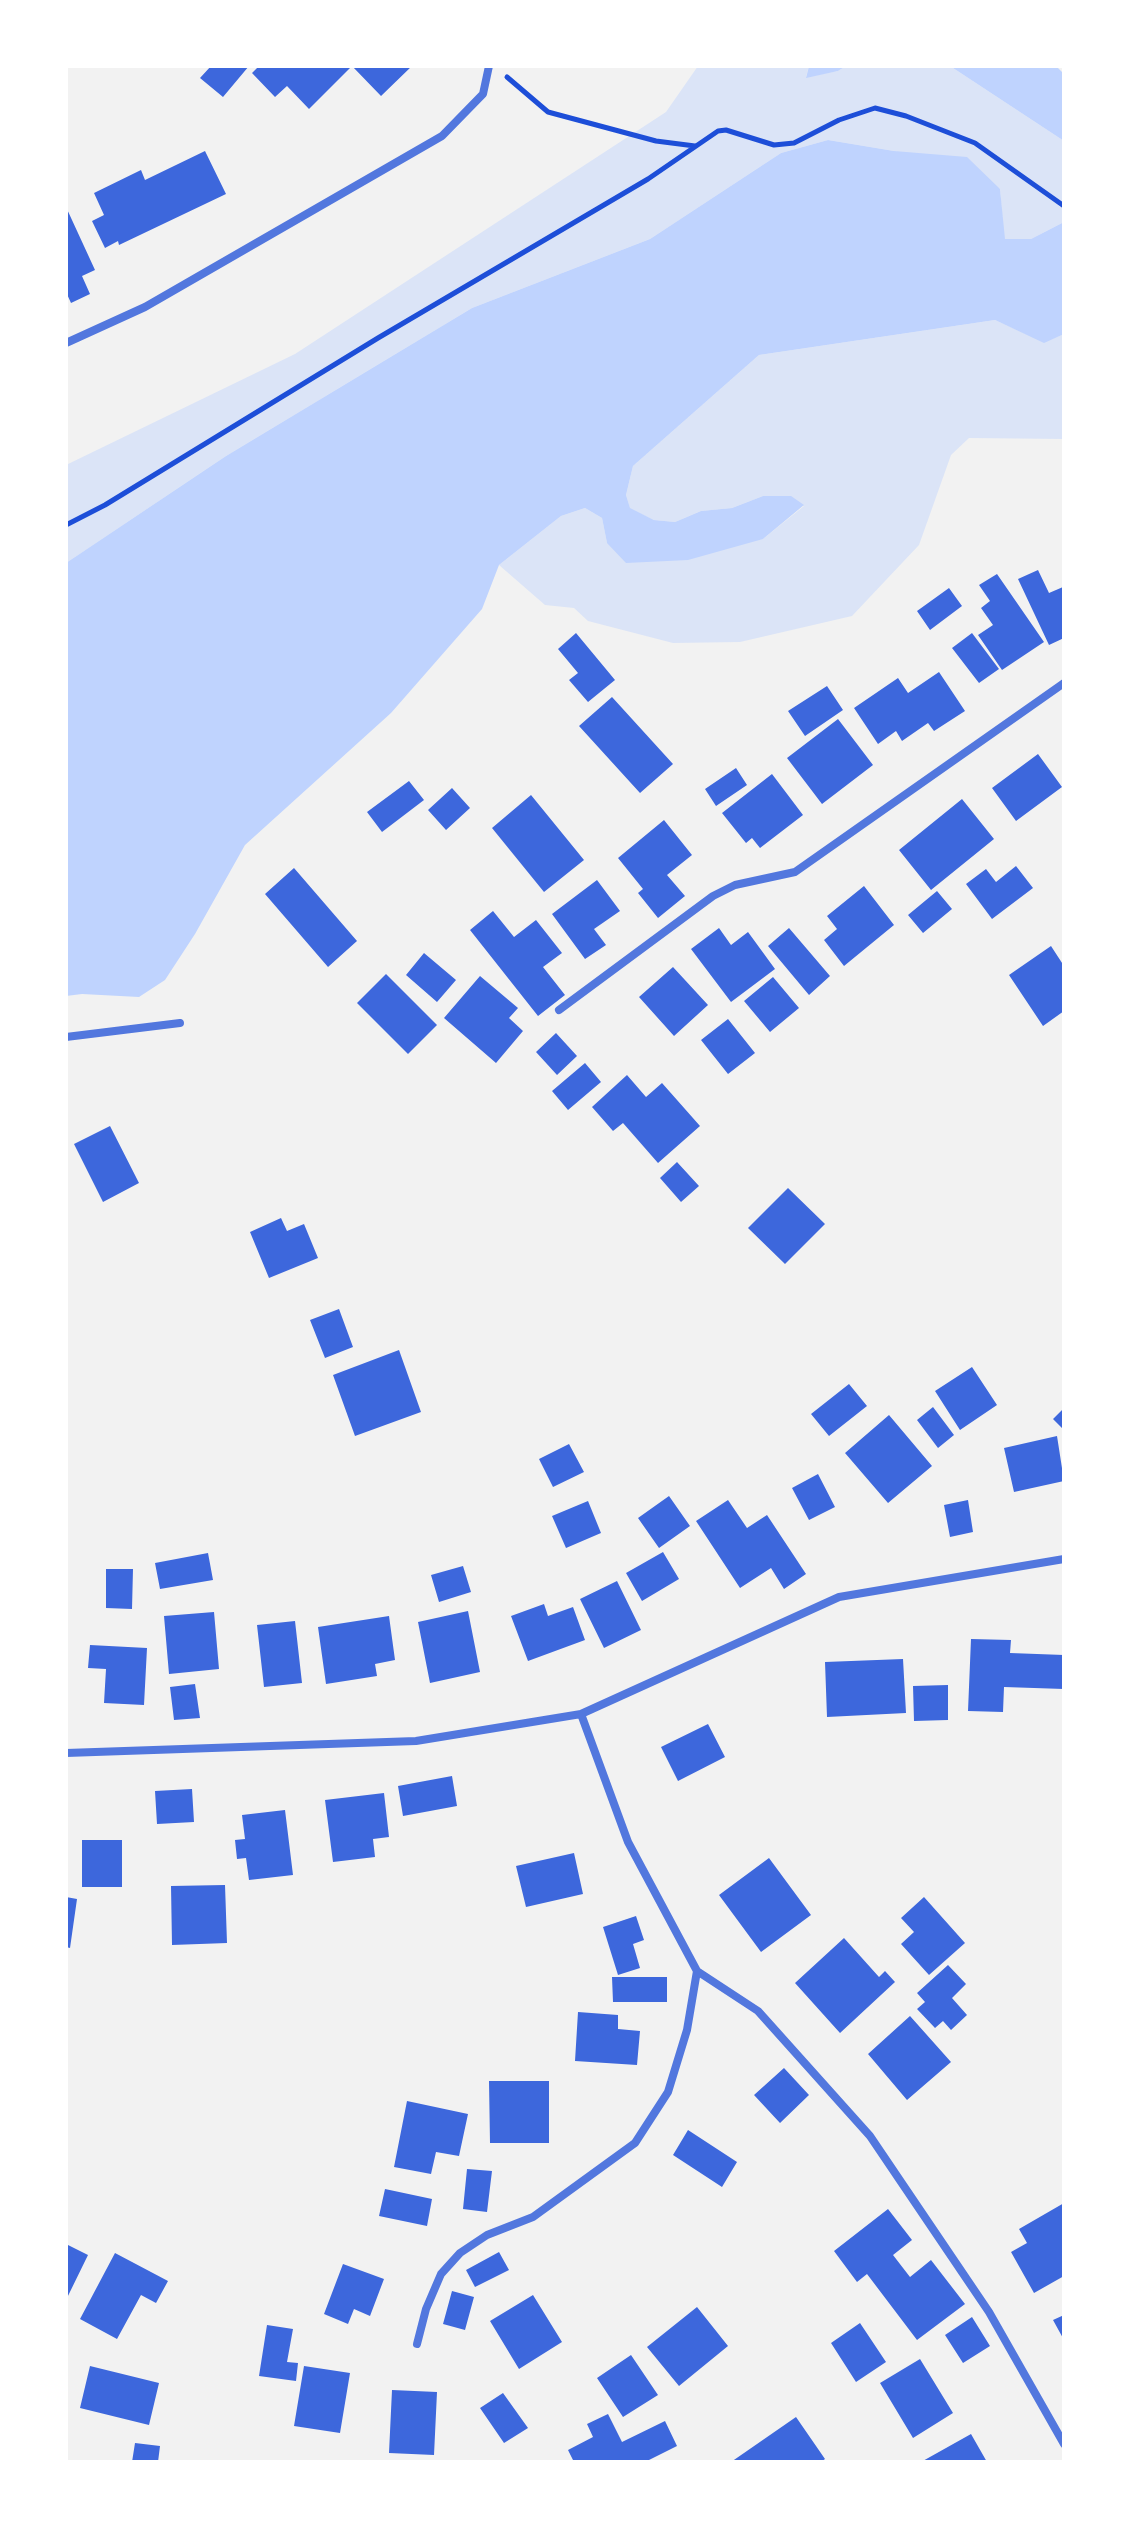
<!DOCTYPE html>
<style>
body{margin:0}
#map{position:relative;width:1130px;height:2528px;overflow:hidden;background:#f2f2f2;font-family:Georgia,serif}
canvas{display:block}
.frame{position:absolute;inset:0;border:68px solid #fff;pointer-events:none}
</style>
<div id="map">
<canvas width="1130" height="2528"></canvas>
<div class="frame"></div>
</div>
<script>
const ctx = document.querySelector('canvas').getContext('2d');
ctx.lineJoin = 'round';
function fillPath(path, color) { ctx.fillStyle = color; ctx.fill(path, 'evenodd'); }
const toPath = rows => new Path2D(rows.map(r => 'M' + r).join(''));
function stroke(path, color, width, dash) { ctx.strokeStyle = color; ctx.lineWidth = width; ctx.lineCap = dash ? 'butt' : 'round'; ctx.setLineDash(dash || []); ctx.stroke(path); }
fillPath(toPath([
 [698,66,809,66,806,77,838,71,846,66,950,66,1064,141,1064,222,1031,239,1004,239,1000,189,894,151,828,140,781,153,650,239,472,308,226,456,66,563,66,465,295,354,666,112],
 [995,320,1044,342,1064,334,1064,439,969,438,951,455,919,545,852,616,740,642,673,643,588,621,574,608,545,605,499,565,561,516,585,508,602,518,607,543,763,539,804,506,763,496,732,508,701,511,675,522,654,520,630,509,626,495,633,466,759,355]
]), '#dbe4f7');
fillPath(toPath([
 [809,66,846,66,838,71,806,78],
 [950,66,1056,66,1064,74,1064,141],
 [828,140,894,151,967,157,1000,189,1005,239,1031,239,1064,222,1064,334,1044,343,995,320,759,355,633,466,626,495,630,508,654,520,675,522,701,511,732,508,763,496,791,496,804,505,763,539,688,560,626,563,607,543,602,518,585,508,561,516,499,565,482,609,391,713,245,845,195,934,165,980,139,997,82,994,66,996,66,563,226,456,472,308,650,239,781,153]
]), '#bfd3fe');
fillPath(toPath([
 [211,66,249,66,223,97,200,78],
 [259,66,412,66,381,96,352,66,309,109,287,86,275,97,252,73],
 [205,151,226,194,119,245,118,241,105,248,92,221,104,215,94,193,141,170,145,180],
 [66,207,95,270,82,276,90,294,71,303,66,292],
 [1038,570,1049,593,1063,587,1064,591,1064,638,1049,645,1018,579],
 [997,574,1044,642,1002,670,978,635,993,625,981,608,990,601,979,585],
 [949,588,962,606,930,630,917,611],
 [576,633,615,680,588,702,569,680,578,673,558,649],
 [972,633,999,669,979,683,952,648],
 [939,672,965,711,934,731,928,723,902,741,896,731,878,744,854,708,898,678,908,693],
 [827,686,843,710,805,736,788,711],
 [612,697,673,764,640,793,579,726],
 [838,719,873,765,822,804,787,758],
 [1038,754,1062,787,1016,821,992,788],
 [736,768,747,785,716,806,705,789],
 [772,774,803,815,760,848,752,838,746,843,722,813],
 [409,781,424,800,382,832,367,812],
 [452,788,470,808,446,830,428,810],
 [531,795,584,860,544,892,492,828],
 [962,799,994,839,931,890,899,850],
 [664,820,692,855,667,875,685,896,658,918,638,893,643,889,618,858],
 [1016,866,1033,888,992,919,966,884,986,869,996,882],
 [294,868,357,941,328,967,265,894],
 [597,880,620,911,594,929,606,945,585,959,552,914],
 [864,886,894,925,844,966,824,940,837,929,827,916],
 [937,891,952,909,923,933,908,915],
 [493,911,514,937,536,920,562,953,543,967,565,995,538,1016,470,930],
 [719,928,731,945,748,932,775,969,731,1002,691,949],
 [789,928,830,976,809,995,768,946],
 [1051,946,1064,966,1064,1011,1043,1026,1009,975],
 [424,953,456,980,437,1002,406,975],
 [673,967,708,1005,674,1036,639,997],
 [386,974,437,1025,408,1054,357,1003],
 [480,976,518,1008,509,1018,523,1031,496,1063,444,1018],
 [773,977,799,1008,770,1032,744,1001],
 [728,1019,755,1053,728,1074,701,1040],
 [556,1033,577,1056,557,1075,536,1052],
 [585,1063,601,1082,568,1110,552,1091],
 [627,1075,646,1097,662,1083,700,1126,658,1163,623,1123,613,1131,592,1107],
 [110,1126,139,1183,103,1202,74,1144],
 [677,1162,699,1186,681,1202,660,1178],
 [788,1188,825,1224,785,1264,748,1228],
 [281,1218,287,1231,304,1224,318,1258,269,1278,250,1232],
 [339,1309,353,1347,325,1358,310,1320],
 [399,1350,421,1412,355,1436,333,1375],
 [972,1367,997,1405,960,1430,935,1391],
 [849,1384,867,1406,829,1436,811,1414],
 [933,1407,954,1435,938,1448,917,1420],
 [1064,1408,1064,1430,1053,1419],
 [889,1415,932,1466,888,1503,845,1453],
 [1057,1436,1064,1481,1014,1492,1004,1448],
 [569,1444,584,1472,553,1487,539,1459],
 [818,1474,835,1507,809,1520,792,1488],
 [669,1496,690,1526,659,1548,638,1518],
 [728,1500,747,1528,767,1515,806,1574,784,1589,771,1568,740,1588,696,1521],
 [968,1500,973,1532,950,1537,944,1505],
 [588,1501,601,1533,566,1548,552,1516],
 [663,1552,679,1579,642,1601,626,1573],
 [208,1553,213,1580,160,1589,155,1563],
 [463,1566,471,1592,439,1602,431,1575],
 [106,1569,133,1569,132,1609,106,1608],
 [617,1581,641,1630,604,1648,580,1599],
 [544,1604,548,1616,573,1607,585,1640,528,1661,511,1616],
 [468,1611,480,1672,430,1683,418,1622],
 [214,1612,219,1669,169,1674,164,1616],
 [389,1616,395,1660,375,1664,377,1676,326,1684,318,1627],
 [295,1621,302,1683,264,1687,257,1625],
 [971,1639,1011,1640,1010,1653,1064,1655,1064,1689,1004,1687,1003,1712,968,1711],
 [90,1645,147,1648,144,1705,104,1703,106,1669,88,1668],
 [903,1659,906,1713,827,1717,825,1662],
 [195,1684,200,1718,174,1720,170,1687],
 [948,1685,948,1720,914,1721,913,1686],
 [708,1724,725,1757,678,1781,661,1747],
 [452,1776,457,1806,403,1816,398,1786],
 [192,1789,194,1822,157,1824,155,1791],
 [384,1793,389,1837,373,1839,375,1857,333,1862,325,1800],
 [285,1810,293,1875,249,1880,246,1858,237,1859,235,1840,245,1839,242,1815],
 [82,1840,122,1840,122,1887,82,1887],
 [574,1853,583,1894,526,1907,516,1866],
 [769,1858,811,1915,761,1952,719,1895],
 [225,1885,227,1943,172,1945,171,1886],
 [66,1897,77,1899,70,1948,66,1947],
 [924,1897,965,1943,929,1975,901,1944,914,1932,901,1918],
 [636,1916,644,1940,633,1944,640,1968,618,1975,603,1927],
 [844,1938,879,1977,885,1971,895,1982,840,2033,795,1983],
 [948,1965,966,1984,952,1998,967,2015,951,2030,943,2021,935,2028,917,2009,925,2002,917,1993],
 [612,1977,667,1977,667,2002,613,2002],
 [578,2012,618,2015,618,2029,640,2031,637,2065,575,2061],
 [910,2016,951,2062,907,2100,868,2054],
 [784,2068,809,2095,780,2123,754,2095],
 [489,2081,549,2081,549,2143,490,2143],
 [407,2101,468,2114,459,2156,436,2152,431,2174,394,2167],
 [688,2130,737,2162,722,2187,673,2155],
 [467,2169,492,2171,487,2212,463,2209],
 [385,2189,432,2199,427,2226,379,2216],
 [1064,2203,1064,2276,1034,2293,1011,2252,1027,2243,1019,2229],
 [888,2209,912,2240,893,2255,910,2277,931,2260,965,2304,917,2340,867,2274,857,2282,834,2251],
 [66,2244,88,2255,66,2300],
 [499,2252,509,2270,475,2287,466,2270],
 [115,2253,168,2281,156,2303,141,2295,117,2339,80,2319],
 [343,2264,384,2279,370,2316,354,2309,348,2324,324,2314],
 [452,2291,474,2297,465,2330,443,2324],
 [533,2295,562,2342,519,2369,490,2321],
 [697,2307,728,2346,679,2386,647,2347],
 [1064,2315,1064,2340,1053,2320],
 [972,2317,990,2346,963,2363,945,2335],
 [860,2323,886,2362,856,2382,831,2343],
 [267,2325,293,2329,287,2362,298,2363,296,2381,259,2376],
 [631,2355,658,2395,623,2417,597,2378],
 [920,2359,953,2413,913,2438,880,2383],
 [90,2366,159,2383,149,2425,80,2408],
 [304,2366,350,2373,340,2433,294,2426],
 [392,2390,437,2392,434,2455,389,2453],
 [503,2393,528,2428,504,2443,480,2408],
 [608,2414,622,2442,665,2421,677,2446,645,2462,574,2462,568,2450,593,2437,587,2424],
 [796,2417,825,2459,821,2462,731,2462],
 [971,2434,987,2462,921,2462],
 [135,2443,160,2446,158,2462,132,2462]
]), '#3d67dc');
stroke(toPath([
 [507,77,548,112,656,141,695,146],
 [66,525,105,505,378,338,648,179,718,131,726,130,774,145,794,143,839,120,875,108,906,116,975,143,1064,206]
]), '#1d4ed8', 5);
stroke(toPath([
 [66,343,145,307,442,136,483,94,489,66],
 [559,1010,713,896,735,885,795,872,1064,683],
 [66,1037,180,1023],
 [66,1753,416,1741,581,1714,839,1597,1064,1559],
 [697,1971,758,2011,870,2136,989,2312,1064,2444],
 [417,2344,426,2309,441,2274,460,2253,487,2235,533,2217,635,2143,668,2092,687,2030,697,1971,628,1842,581,1714]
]), '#5277de', 8);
</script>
